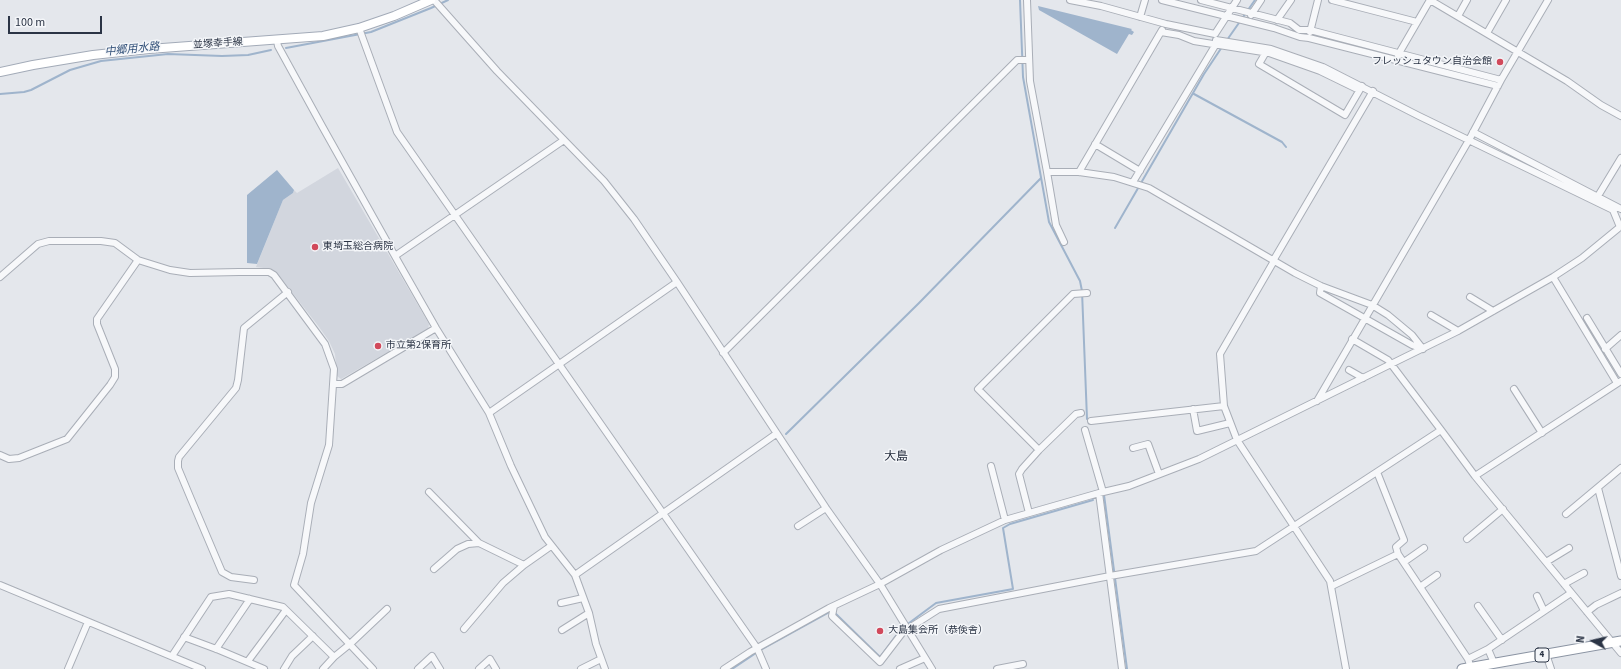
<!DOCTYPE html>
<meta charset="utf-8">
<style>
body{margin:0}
#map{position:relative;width:1621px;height:669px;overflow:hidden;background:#e4e7ec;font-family:"Source Sans 3",sans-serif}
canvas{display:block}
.north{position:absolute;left:1573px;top:621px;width:40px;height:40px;-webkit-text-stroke:3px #f4f6f9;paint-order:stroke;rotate:278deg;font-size:11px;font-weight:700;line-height:16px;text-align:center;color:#2b3445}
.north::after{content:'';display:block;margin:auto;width:14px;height:18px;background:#2b3445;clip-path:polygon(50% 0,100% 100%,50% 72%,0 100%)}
.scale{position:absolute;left:8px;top:16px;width:94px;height:18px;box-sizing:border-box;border:2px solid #2b3445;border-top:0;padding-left:5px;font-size:12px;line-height:14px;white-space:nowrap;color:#2b3445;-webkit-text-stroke:3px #f4f6f9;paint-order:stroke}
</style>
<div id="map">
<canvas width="1621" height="669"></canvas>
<div class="north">N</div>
<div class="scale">100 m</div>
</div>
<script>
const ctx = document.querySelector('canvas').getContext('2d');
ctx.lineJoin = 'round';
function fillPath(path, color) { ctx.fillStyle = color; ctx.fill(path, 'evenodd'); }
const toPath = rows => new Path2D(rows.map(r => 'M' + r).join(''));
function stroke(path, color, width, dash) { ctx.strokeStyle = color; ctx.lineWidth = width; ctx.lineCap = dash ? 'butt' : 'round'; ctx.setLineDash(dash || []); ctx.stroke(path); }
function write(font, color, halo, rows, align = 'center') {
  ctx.font = font + ' "Source Sans 3","Noto Sans JP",sans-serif'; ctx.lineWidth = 3; ctx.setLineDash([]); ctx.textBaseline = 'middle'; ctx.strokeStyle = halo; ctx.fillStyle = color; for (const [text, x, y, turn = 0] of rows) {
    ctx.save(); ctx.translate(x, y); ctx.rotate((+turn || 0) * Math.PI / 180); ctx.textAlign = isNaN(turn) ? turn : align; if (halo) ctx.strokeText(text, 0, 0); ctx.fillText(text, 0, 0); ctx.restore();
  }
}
fillPath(toPath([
 [338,168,429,324,428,329,341,379,337,376,335,354,329,341,319,327,277,273,271,269,256,267,283,200,293,193,294,190,297,193]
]), '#d2d6de');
fillPath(toPath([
 [1038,6,1132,29,1131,30,1134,32,1132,35,1129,34,1117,54,1039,10],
 [277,170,294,190,293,193,283,200,257,264,247,263,247,195]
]), '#9fb4cc');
stroke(toPath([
 [1020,0,1023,77,1049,222,1080,281,1082,291,1087,419],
 [1227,40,1255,0],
 [286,48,371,32,431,8,448,0],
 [0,94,24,92,31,90,70,70,101,61,168,54,222,56,248,55,271,50],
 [1194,94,1282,142,1286,147],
 [1115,228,1204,74,1222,47],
 [786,434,919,303,1041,178],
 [1104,495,1127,669],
 [732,669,762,649,831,611,835,613,880,657,901,629,936,603,1013,589,1003,528,1010,524,1093,500]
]), '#9fb4cc', 2);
const minor = toPath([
 [434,0,497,71,604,181,634,219,677,282,826,508,880,584,932,669],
 [1027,0,1030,81,1047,172,1079,172,1114,177,1149,188,1295,273,1321,286,1372,305,1388,315,1412,335,1423,349],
 [1070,0,1101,6,1166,24,1215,34,1237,0],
 [1162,0,1274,28,1300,37,1309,38,1498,86],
 [1201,0,1290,23,1299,30,1310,30,1501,80],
 [1332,0,1417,22],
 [1430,0,1567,81,1601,105,1621,116],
 [1251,15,1261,0],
 [1458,16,1467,0],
 [1140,17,1145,0],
 [1277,20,1291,0],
 [359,28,397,132,757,648,766,669],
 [1161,32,1179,35,1194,41,1269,53,1320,71,1359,90],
 [1310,32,1318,0],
 [1487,33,1506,0],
 [1216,40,1271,49,1323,67,1419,116,1613,210,1620,227],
 [277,41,278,46,322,126,400,265,436,328,489,413,511,466,545,537,575,575,589,613,596,644,605,669],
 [1266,52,1259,64,1345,115,1362,86],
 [1398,55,1430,0],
 [1473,132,1621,209],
 [1095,144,1140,171],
 [1047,172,1056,225,1064,242],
 [1079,172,1162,30],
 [1133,182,1216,44,1216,41],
 [1598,196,1621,158],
 [395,256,564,140],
 [1273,261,1373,91],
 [1274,261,1220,354,1224,406,1237,440,1330,581,1346,669],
 [0,277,38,244,49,241,101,241,115,243,138,260,170,270,190,273,239,272,269,272,274,275,325,344,334,369,329,445,311,503,303,554,294,585,373,669],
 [1553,277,1617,383],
 [1321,286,1320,293,1412,345,1423,349],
 [1470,297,1493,311],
 [1431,315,1458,331],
 [1587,318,1621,374],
 [1605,349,1621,335],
 [723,353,1017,60,1029,60],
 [1349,370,1363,378],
 [334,384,342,384,436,328],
 [1514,389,1542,433],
 [1317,401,1469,140,1501,80,1548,0],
 [1193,409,1197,431,1230,423],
 [489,413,677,282],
 [1091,421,1224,406],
 [1085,430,1103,492],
 [1441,430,1475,476,1621,653],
 [1133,448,1148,444,1159,474],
 [1039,450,978,389,1073,294,1087,293],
 [0,455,9,459,19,458,67,439,110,385,115,377,115,369,97,324,97,319,138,260],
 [991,466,1005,520],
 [1377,472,1404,540,1396,547,1398,554],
 [1475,476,1621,381],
 [1598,488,1621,576],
 [429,492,479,543],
 [1099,493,1122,669],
 [1029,513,1019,474,1022,469,1039,450,1076,414,1081,413],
 [1566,514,1621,468],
 [798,526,826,508],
 [1467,539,1503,509],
 [1404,562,1424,548],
 [1546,562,1569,548],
 [434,569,457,549,468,544,479,543,524,565,551,546],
 [575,575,776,434],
 [254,580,231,577,222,572,191,499,178,468,178,461,179,457,236,388,238,380,244,328,288,292],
 [1564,584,1584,573],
 [0,585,202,669],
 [1332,586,1398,554,1468,659,1471,668],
 [1420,587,1437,575],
 [1537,596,1544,611],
 [561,603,583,598],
 [834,606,832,616,880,662,903,632,939,609,1110,576,1256,551,1441,430,1388,360,1352,339],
 [1478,606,1502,640],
 [1587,612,1596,605,1621,593],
 [464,629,503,583,524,565],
 [562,630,589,613],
 [184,637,219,650,264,669],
 [216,649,250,599],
 [1546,654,1551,669],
 [172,656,211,597,229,594,283,607,334,657,323,669],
 [334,657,350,644,387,609],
 [1468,659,1488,649],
 [248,661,286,610],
 [1494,663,1488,649,1571,593],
 [68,669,88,622],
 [284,669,292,656,313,636],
 [418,669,432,656,440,669],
 [479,669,490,659,496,669],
 [581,669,601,659],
 [724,669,750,652,829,608,880,584,941,550,1005,520,1099,493,1129,486,1199,459,1391,364,1458,331,1553,277,1582,258,1621,226],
 [900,669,925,658],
 [997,669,1023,664]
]);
const major = toPath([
 [0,72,33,65,93,55,149,49,323,36,359,28,394,16,431,0]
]);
const highway = toPath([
 [1462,669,1621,641]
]);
stroke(minor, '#a9aeb7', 8);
stroke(major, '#a3abb8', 10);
stroke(highway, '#8b94a3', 11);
stroke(minor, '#f7f8fa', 6);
stroke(major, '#fff', 8);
stroke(highway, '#fff', 9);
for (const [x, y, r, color] of [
 [1500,62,4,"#d1495b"],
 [315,247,4,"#d1495b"],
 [378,346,4,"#d1495b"],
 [880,631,4,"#d1495b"]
]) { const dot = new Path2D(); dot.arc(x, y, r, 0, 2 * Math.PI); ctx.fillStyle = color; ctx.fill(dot); stroke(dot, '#f4f6f9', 1.5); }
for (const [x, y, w] of [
 [1542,655,14]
]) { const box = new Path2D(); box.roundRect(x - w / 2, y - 7, w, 14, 3); ctx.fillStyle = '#f4f6f9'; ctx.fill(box); stroke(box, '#2b3445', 1); }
write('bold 9px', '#2b3445', null, [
 ["4",1542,655]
]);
write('10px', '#2b3445', '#f4f6f9', [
 ["並塚幸手線",218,44,-4]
]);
write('10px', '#2b3445', '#f4f6f9', [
 ["フレッシュタウン自治会館",1492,62,"right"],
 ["東埼玉総合病院",323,247],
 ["市立第2保育所",386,346],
 ["大島集会所（恭倹舎）",888,631]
], 'left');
write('italic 11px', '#34527a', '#f4f6f9', [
 ["中郷用水路",132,50,-6]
]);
write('12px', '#1d2536', '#f4f6f9', [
 ["大島",896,457]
]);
</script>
